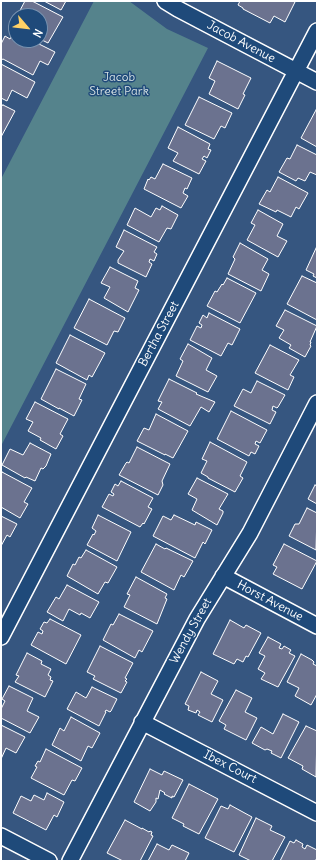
<!DOCTYPE html>
<style>
body{margin:0}
#map{position:relative;width:318px;height:862px;overflow:hidden;background:#365680;font-family:Delius,sans-serif}
canvas{display:block}
.frame{position:absolute;inset:0;border:2px solid #fff;pointer-events:none}
.north{position:absolute;left:8px;top:8px;width:40px;height:40px;box-sizing:border-box;background:#1f4a7a;border:1px solid #7992af;border-radius:50%;rotate:118deg;font-size:11px;font-weight:700;line-height:16px;text-align:center;color:#fff}
.north::after{content:'';display:block;margin:auto;width:14px;height:18px;background:#ffd166;clip-path:polygon(50% 0,100% 100%,50% 72%,0 100%)}
</style>
<div id="map">
<canvas width="318" height="862"></canvas>
<div class="frame"></div>
<div class="north">N</div>
</div>
<script>
const ctx = document.querySelector('canvas').getContext('2d');
ctx.lineJoin = 'round';
function fillPath(path, color) { ctx.fillStyle = color; ctx.fill(path, 'evenodd'); }
const toPath = rows => new Path2D(rows.map(r => 'M' + r).join(''));
function stroke(path, color, width, dash) { ctx.strokeStyle = color; ctx.lineWidth = width; ctx.lineCap = dash ? 'butt' : 'round'; ctx.setLineDash(dash || []); ctx.stroke(path); }
function write(font, color, halo, rows, align = 'center') {
  ctx.font = font + ' Delius,sans-serif'; ctx.lineWidth = 3; ctx.setLineDash([]); ctx.textBaseline = 'middle'; ctx.strokeStyle = halo; ctx.fillStyle = color; for (const [text, x, y, turn = 0] of rows) {
    ctx.save(); ctx.translate(x, y); ctx.rotate((+turn || 0) * Math.PI / 180); ctx.textAlign = isNaN(turn) ? turn : align; if (halo) ctx.strokeText(text, 0, 0); ctx.fillText(text, 0, 0); ctx.restore();
  }
}
fillPath(toPath([
 [94,1,129,1,167,29,208,48,1,446,1,179]
]), '#55838c');
const building = toPath([
 [25,1,32,1,63,17,48,43,40,39,40,16,17,16,25,1],
 [44,1,66,1,61,10,44,1],
 [240,1,292,1,295,2,285,22,274,16,270,23,243,9,243,8,238,5,240,1],
 [14,31,16,32,16,40,31,40,55,52,48,65,40,61,33,75,3,59,1,60,1,44,5,36,10,39,14,31],
 [217,61,251,78,243,94,245,95,238,109,209,94,215,81,209,78,217,61],
 [1,64,35,82,27,98,12,90,7,101,1,98,1,64],
 [199,97,232,113,225,128,221,126,214,139,185,125,199,97],
 [3,105,15,111,1,137,1,106,3,105],
 [316,110,317,111,317,147,301,138,316,110],
 [178,127,210,144,208,149,211,150,207,158,204,156,202,159,206,161,199,174,173,161,178,153,168,148,178,127],
 [297,145,317,155,317,175,310,172,305,181,298,178,296,181,279,172,287,158,290,159,297,145],
 [163,164,192,178,187,189,185,188,183,193,188,196,181,208,144,189,148,179,149,180,151,177,155,179,163,164],
 [278,177,308,193,299,209,296,207,291,217,277,210,276,212,259,204,267,190,270,192,278,177],
 [162,206,178,215,171,229,167,228,159,242,127,225,135,208,151,217,156,208,160,210,162,206],
 [258,210,283,224,277,236,287,241,278,257,247,240,255,225,251,223,258,210],
 [124,230,157,247,154,252,157,254,154,261,150,259,149,262,152,264,146,277,118,263,118,260,124,251,116,247,124,230],
 [240,243,268,259,262,270,269,274,261,291,228,274,235,259,233,257,240,243],
 [317,246,317,278,313,276,314,274,306,270,317,246],
 [110,267,138,281,135,288,139,290,128,312,104,298,110,287,101,283,110,267],
 [302,276,317,283,317,320,287,304,302,276],
 [227,278,256,293,240,323,207,306,215,291,217,292,222,284,223,285,227,278],
 [89,299,125,318,118,332,114,331,107,345,74,328,89,299],
 [285,310,317,326,310,342,311,342,310,345,311,346,305,357,289,348,291,345,279,338,284,330,276,326,285,310],
 [209,313,240,329,232,345,228,343,221,356,190,340,197,326,201,328,202,325,199,323,203,315,207,318,209,313],
 [70,335,105,353,92,377,89,375,87,380,56,363,70,335],
 [188,344,212,358,206,370,217,376,208,392,176,376,183,361,180,359,188,344],
 [270,345,299,360,290,375,294,377,288,390,255,373,270,345],
 [56,369,86,384,79,399,82,400,74,416,59,408,59,409,41,399,56,369],
 [169,379,197,393,196,394,215,402,209,412,201,407,190,426,158,409,162,402,158,401,169,379],
 [257,381,285,395,278,407,277,408,273,406,272,410,276,412,270,424,234,406,243,389,251,393,257,381],
 [35,402,68,419,60,434,63,436,56,449,40,440,41,438,28,431,33,422,26,419,35,402],
 [231,411,267,430,260,443,256,441,255,444,259,446,255,454,251,452,249,456,217,439,231,411],
 [156,414,188,431,173,458,165,454,165,455,137,441,144,428,149,430,156,414],
 [210,442,247,462,240,476,243,478,235,492,208,478,208,477,201,473,207,461,202,459,210,442],
 [30,443,51,454,46,466,43,469,41,468,35,481,26,477,25,478,2,465,10,449,23,455,30,443],
 [137,447,170,464,162,481,163,485,158,495,119,475,126,463,127,462,129,463,137,447],
 [2,472,32,488,24,502,28,504,20,518,1,507,1,475,2,472],
 [197,478,228,494,219,509,223,511,223,513,217,525,192,510,197,499,188,494,197,478],
 [121,481,153,498,148,507,152,509,144,524,143,523,140,527,102,507,109,494,113,496,114,494,111,492,115,484,118,486,121,481],
 [315,485,317,486,317,504,308,499,315,485],
 [307,508,317,513,316,550,289,536,295,524,299,524,307,508],
 [98,515,131,532,117,561,87,545,93,534,94,535,96,531,92,528,98,515],
 [174,515,195,525,196,522,212,530,205,544,203,542,195,558,153,536,163,516,171,520,174,515],
 [1,516,17,524,10,537,7,535,1,546,1,516],
 [156,544,165,549,166,548,193,561,184,577,181,575,174,590,141,572,156,544],
 [284,544,317,561,302,589,273,574,277,567,273,565,284,544],
 [86,550,117,567,108,583,105,582,98,594,67,576,73,564,75,565,79,557,81,558,86,550],
 [136,577,167,594,165,598,167,599,157,624,124,607,130,595,127,594,136,577],
 [67,585,99,602,90,618,81,613,80,615,69,609,63,621,47,612,56,597,59,599,67,585],
 [119,614,153,631,142,652,139,650,135,658,103,640,111,624,113,625,119,614],
 [50,619,81,635,66,664,31,645,38,632,42,634,43,631,40,629,44,622,47,623,50,619],
 [230,620,244,628,246,625,261,633,248,657,246,656,243,662,237,659,234,664,213,654,230,620],
 [268,637,281,644,279,648,282,649,284,646,291,650,289,653,295,656,278,687,261,679,265,673,258,669,265,656,259,653,268,637],
 [100,646,133,663,125,678,127,679,125,681,127,682,121,693,93,679,95,676,87,672,100,646],
 [27,653,42,661,41,664,51,669,48,675,51,677,50,680,53,681,45,697,15,682,19,676,16,675,27,653],
 [301,654,312,660,314,662,313,664,317,666,317,694,311,705,295,696,299,688,287,682,301,654],
 [201,672,218,681,211,694,223,700,212,722,198,715,200,712,197,710,196,713,188,710,189,706,185,704,201,672],
 [9,686,33,698,27,711,39,717,30,733,1,718,1,709,5,701,2,699,9,686],
 [92,687,117,699,111,711,110,712,106,710,105,712,106,712,99,726,67,709,76,692,86,698,92,687],
 [236,690,252,698,245,712,257,718,246,740,224,729,226,725,219,721,236,690],
 [283,714,299,722,281,758,271,753,272,751,267,749,265,750,252,743,261,727,273,734,283,714],
 [71,717,100,733,92,748,88,746,81,761,52,745,60,728,64,731,71,717],
 [1,725,25,737,16,753,6,748,1,759,1,725],
 [306,726,317,731,316,777,302,769,303,766,288,758,306,726],
 [46,749,82,768,75,781,72,780,64,795,31,778,37,767,35,766,38,761,40,762,46,749],
 [150,769,162,775,164,771,183,780,174,797,172,796,172,798,164,794,165,793,160,790,158,799,156,798,156,802,150,811,134,802,150,769],
 [189,784,218,799,199,834,183,826,184,824,172,818,189,784],
 [47,793,64,802,57,817,54,815,46,830,13,813,21,796,31,801,34,795,44,800,47,793],
 [230,805,252,817,234,852,205,838,221,806,228,809,230,805],
 [256,818,272,826,270,830,285,837,272,861,251,861,239,855,256,818],
 [125,820,142,829,142,828,149,832,150,831,152,832,151,835,153,836,140,861,123,861,107,853,125,820],
 [296,840,303,844,302,847,305,849,307,845,317,850,317,858,315,861,280,861,290,841,294,843,296,840],
 [157,844,169,850,172,845,189,853,185,861,148,861,157,844]
]);
fillPath(building, '#6b728f');
stroke(building, '#fff', 1);
const minor = toPath([
 [165,1,178,9,317,82],
 [223,576,317,626],
 [1,637,317,31],
 [142,722,317,813],
 [1,836,49,861],
 [70,861,197,619,250,533,317,403]
]);
stroke(minor, '#fff', 18);
stroke(minor, '#1f4a7a', 15);
write('12px', '#fff', '#1f4a7a', [
 ["Jacob Avenue",241,42,28],
 ["Bertha Street",159,334,-62],
 ["Horst Avenue",270,601,28],
 ["Wendy Street",191,631,-61],
 ["Ibex Court",230,767,27]
]);
write('12px', '#d4e0e2', '#1f4a7a', [
 ["Jacob",119,78],
 ["Street Park",119,92]
]);
</script>
